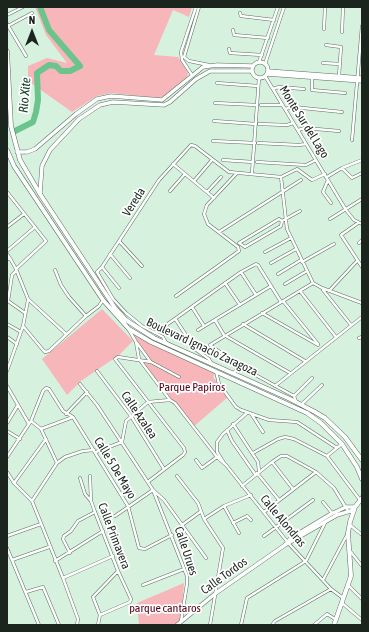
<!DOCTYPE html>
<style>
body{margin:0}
#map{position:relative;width:369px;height:632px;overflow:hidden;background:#d6f1de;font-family:"Asap Condensed",sans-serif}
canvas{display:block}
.frame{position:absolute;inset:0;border:8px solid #1b251e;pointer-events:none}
.north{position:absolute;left:12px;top:12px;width:40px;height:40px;-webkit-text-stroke:3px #fff;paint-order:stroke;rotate:0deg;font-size:11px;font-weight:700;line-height:16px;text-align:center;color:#1b251e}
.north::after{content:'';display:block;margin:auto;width:14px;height:18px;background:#1b251e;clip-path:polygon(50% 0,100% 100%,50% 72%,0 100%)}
</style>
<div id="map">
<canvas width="369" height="632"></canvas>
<div class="frame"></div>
<div class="north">N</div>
</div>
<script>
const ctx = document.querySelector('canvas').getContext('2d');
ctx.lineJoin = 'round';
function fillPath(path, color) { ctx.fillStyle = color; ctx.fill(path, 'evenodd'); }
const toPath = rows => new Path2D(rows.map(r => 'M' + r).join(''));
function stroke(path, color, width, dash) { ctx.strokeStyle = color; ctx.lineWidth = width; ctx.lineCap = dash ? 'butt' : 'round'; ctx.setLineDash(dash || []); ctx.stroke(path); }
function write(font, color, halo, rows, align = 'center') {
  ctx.font = font + ' "Asap Condensed",sans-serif'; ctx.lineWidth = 3.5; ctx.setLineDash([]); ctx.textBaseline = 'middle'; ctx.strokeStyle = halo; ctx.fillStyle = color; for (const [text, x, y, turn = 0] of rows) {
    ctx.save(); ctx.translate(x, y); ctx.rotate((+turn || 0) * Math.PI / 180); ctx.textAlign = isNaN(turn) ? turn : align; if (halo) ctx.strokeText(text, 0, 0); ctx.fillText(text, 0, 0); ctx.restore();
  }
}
fillPath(toPath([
 [35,7,192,7,189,17,173,10,154,55,178,57,188,72,187,77,164,96,158,98,111,93,97,96,72,112,28,81,28,66,47,58,67,63,46,35],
 [102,309,133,341,119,355,81,381,67,395,42,359],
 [134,335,216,371,213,377,228,397,193,427,141,360,150,361],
 [184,583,181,620,175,625,139,625,137,603]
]), '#f7b7ba');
stroke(toPath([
 [15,131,33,122,36,112,38,100,37,73,49,65,56,66,61,71,70,71,80,66,49,30,40,7]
]), '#6ac48c', 6);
const minor = toPath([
 [199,7,184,57,189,61,209,65],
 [240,13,241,16,274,20],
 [7,15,23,7],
 [7,24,26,56],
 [8,26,32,13],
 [324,29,325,7],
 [233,30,234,35,268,38],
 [342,32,343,7],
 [326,45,341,47,339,76],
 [229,49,230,53,262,55],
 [259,62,278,7],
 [323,63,340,64],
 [265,64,284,7],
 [192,75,182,60,181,52,196,7],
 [265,76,346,210,354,220,362,224],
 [312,76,312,90,345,93],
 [217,83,258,86],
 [273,89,279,87,304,89],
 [215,103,257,105],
 [261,105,282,105],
 [285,109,293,107,342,112],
 [214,121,256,124],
 [259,124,287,125,293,123],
 [298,130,305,128,339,131],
 [352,140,362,26],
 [213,141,255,143],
 [258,143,299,145,306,144],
 [223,160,253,162],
 [257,162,306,165,316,160],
 [173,164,214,198],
 [342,168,352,178,362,173],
 [252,173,259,78],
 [281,177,287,229,313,283,322,288,362,303],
 [281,177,297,169,312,180,325,174],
 [327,177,342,168,362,160],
 [328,180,323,192,331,203],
 [194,181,212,160],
 [170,191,185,174],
 [7,192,46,241,16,269],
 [207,192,221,177],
 [279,219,282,221,281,226,245,247,239,243,279,219],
 [330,219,362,199],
 [282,221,300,211],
 [358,223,341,235,362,267],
 [7,227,24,214],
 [219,232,301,180],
 [119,241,142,266],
 [359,243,362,240],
 [7,251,35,227],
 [265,252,291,238],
 [7,254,11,260],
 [110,254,130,278],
 [7,258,11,260,16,269,28,299,66,334],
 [302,262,334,244],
 [271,263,296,249],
 [102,267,119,288],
 [55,270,61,285,69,297,86,316],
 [16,271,12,275,8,301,25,313],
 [241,272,256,295],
 [278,274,301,260],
 [225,283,240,305],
 [285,284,307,271],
 [323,290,351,325],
 [300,291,336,337],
 [329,291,357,261],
 [176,296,239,251,238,247,208,224,204,214,207,205,237,173],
 [283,301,318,344],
 [192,307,204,326],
 [262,313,318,345],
 [176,320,195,349,209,359,211,363],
 [215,320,224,335,290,373],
 [7,324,21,332],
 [243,324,305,361],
 [23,326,43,350,45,352,49,351,86,316,99,306,103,300],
 [129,330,136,342,139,359,170,400,175,403,217,457,226,465,289,544,331,589,343,598],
 [198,330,271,286],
 [155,333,241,272,256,264,258,265,281,302],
 [7,337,17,344],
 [359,338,362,337],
 [137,343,150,361],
 [166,343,163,337,142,326,126,313,113,299,97,272,102,267,159,180,191,145,195,146,229,172,281,177],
 [7,371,23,326,28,300],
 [97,371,131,416,164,469],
 [216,371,219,384,236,407,241,410,269,420,297,422,337,448],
 [233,374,239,366],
 [80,384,97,405,153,490,187,576,187,584,181,621],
 [7,386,29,424],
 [275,386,362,317],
 [294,396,312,378],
 [296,402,294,396,239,366,210,345,313,283],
 [302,404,322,385],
 [66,414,87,392],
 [252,415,263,432],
 [31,421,41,429,57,463],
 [7,423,18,405],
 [233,424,258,462,259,471],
 [41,429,73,417],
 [227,430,232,441,255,474],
 [7,431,20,439],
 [96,452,122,442,126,421,148,402,170,400],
 [253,453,278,439,285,437,294,439,327,456,360,500],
 [327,456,342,444],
 [7,457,31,421,43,391,46,388,49,389,63,411,73,417,128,506,139,548,145,549,172,535],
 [196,460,202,468,217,457],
 [272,462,293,489],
 [224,463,217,452,217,442,223,434,247,413],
 [7,472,14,483,32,501,63,578,78,619,77,625],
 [257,473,279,500],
 [90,476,91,501,95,512,118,571,131,599,130,602,100,615],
 [177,476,198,503,204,519,223,548,210,625],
 [80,478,85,494,91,501],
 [149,481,183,455,185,452,184,448,115,359,118,357,151,362,179,377],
 [14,483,46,439],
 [242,486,272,462,281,456,287,456,316,472,334,488,348,511],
 [32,501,57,463,65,457,83,451,94,450],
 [323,502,332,513],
 [224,506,239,533],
 [264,512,316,472],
 [115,516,153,490,164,500,206,558],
 [204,519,224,506,251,495],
 [233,523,247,516,251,520],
 [182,525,200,512],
 [350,525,361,534],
 [7,536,41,524],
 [264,536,313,500],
 [7,548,39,625],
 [350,551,362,566],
 [70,553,63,539,64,536,71,531,78,521,95,512],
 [12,560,49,547],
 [55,561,103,531],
 [63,578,113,556],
 [323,580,348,533],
 [143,585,184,569],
 [349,586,362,599],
 [26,592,43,587,59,625],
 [342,603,362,620],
 [100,615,93,597,118,571],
 [98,625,100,615],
 [241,625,247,598,306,561,325,523],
 [272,625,275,621,331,589],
 [314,625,327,614,335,619]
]);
const tertiary = toPath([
 '252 70a8 8 0 1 1 16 0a8 8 0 1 1-16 0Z',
 [268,71,362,78],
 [267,74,362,81],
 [17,152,27,152,35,149,76,114,97,99,111,96,162,100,203,67,217,65,253,66],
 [40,193,42,166,50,150,79,119,100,105,113,102,164,105,170,102,196,79,210,71,252,71],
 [285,545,291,538,331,514,346,507,355,507],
 [177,625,216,593,285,545,337,515,354,510]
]);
const secondary = toPath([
 [334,625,351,576,348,533,350,522,355,507,362,498]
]);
const primary = toPath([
 [7,51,11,126,20,160,40,194,115,308,126,320,154,338,290,399,315,412,325,418,345,437,362,460],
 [7,150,14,166,103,300,129,329,151,342,307,413,321,423,342,444,357,467,362,479]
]);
stroke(minor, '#597060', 3.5);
stroke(tertiary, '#597060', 4.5);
stroke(secondary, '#597060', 5);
stroke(primary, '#597060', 5);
stroke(minor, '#fff', 2.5);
stroke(tertiary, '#fff', 3.5);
stroke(secondary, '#fff', 4);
stroke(primary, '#fff', 4);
write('12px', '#1b251e', '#fff', [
 ["Monte Sur del Lago",304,122,58],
 ["Vereda",134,202,-57],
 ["Boulevard Ignacio Zaragoza",202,347,25],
 ["Calle Azalea",139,415,56],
 ["Calle 5 De Mayo",115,468,59],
 ["Calle Alondras",283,521,50],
 ["Calle Primavera",114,536,69],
 ["Calle Urues",186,551,72],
 ["Calle Tordos",224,576,-36]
]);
write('12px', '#580016', '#fff', [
 ["Parque Papiros",192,387],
 ["parque cantaros",165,608]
]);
write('italic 13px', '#193f28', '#fff', [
 ["Rio Xite",25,95,-85]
]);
</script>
